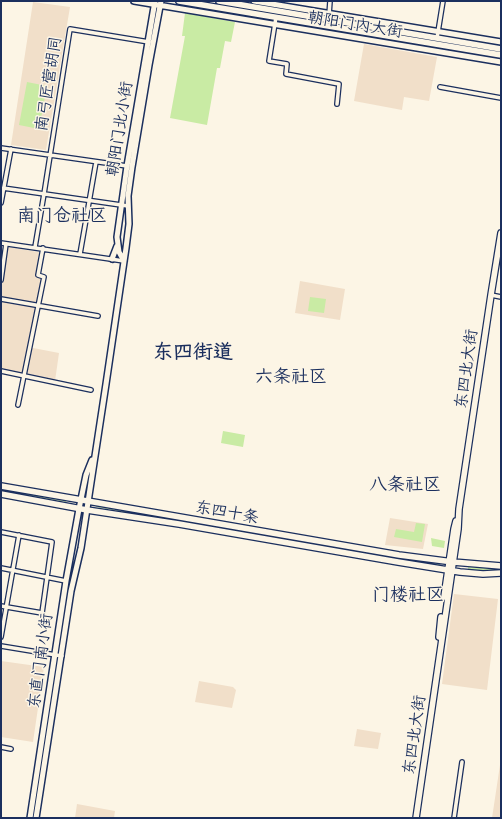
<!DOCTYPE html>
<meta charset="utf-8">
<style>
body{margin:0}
#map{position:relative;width:502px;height:819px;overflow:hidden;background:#fcf5e5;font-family:Caveat,sans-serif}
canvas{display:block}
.frame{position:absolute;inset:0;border:2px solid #1b2f5e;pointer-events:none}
</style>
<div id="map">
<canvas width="502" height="819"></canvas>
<div class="frame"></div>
</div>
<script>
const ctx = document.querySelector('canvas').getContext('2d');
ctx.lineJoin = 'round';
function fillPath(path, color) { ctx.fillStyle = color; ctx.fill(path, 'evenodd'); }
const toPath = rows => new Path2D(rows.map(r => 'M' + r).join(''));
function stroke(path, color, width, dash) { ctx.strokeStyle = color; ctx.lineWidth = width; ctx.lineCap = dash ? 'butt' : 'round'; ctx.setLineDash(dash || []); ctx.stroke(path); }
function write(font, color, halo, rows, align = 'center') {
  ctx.font = font + ' Caveat,"LXGW WenKai TC",sans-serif'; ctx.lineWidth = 3; ctx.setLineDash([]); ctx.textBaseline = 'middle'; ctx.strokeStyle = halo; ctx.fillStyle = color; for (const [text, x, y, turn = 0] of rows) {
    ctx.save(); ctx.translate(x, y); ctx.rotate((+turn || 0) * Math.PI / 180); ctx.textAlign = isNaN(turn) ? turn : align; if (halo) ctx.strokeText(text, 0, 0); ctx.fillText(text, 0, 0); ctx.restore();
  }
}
fillPath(toPath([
 [33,2,70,7,46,150,11,145],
 [364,44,437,57,429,101,404,97,402,110,354,101],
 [1,246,39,252,36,275,42,278,28,347,59,353,55,381,1,370],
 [300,281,345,289,340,320,295,313],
 [390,518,428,524,423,549,385,545],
 [454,594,498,599,487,690,442,684],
 [1,661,44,667,33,742,1,737],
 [199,681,233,687,236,690,232,708,195,702],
 [357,729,381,733,378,749,354,746],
 [500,765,501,765,501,818,492,818],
 [77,804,115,811,114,818,75,818]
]), '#f1dfc9');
fillPath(toPath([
 [185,13,235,22,231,42,225,41,220,68,217,68,207,125,170,118,185,36,182,36],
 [27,82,47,86,39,129,19,125],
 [310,297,326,299,324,313,308,311],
 [223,431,245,435,243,447,221,443],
 [1,490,22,493,67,500,66,502,30,496,1,491],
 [96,506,174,519,174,521,96,507],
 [177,520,250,533,250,534,177,522],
 [416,523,425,524,422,542,394,537,396,529,414,532],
 [255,534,398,558,440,564,440,566,393,559,255,535],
 [431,538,445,541,444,548,432,546],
 [468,567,501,569,501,571,468,570]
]), '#c9eba4');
const street = toPath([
 [329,15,330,1],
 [276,17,269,61,287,64,286,74,339,84,337,104],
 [437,38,443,1],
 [440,87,501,98],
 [1,148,127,166],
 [3,188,128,206],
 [1,203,11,149],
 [1,243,124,261],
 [35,247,44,194,70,29,149,42],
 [80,254,96,162],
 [1,280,6,244],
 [491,295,501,297],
 [1,299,98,316],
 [1,371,91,390],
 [18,405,44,277,38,275,43,248],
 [1,532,52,542,42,613,1,606],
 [1,568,66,581],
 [1,637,19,535],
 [1,646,62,656],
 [1,747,11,749],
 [454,818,462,762]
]);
const secondary = toPath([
 [134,1,501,62],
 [254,1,501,42],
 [112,259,117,246],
 [124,261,119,252,117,237,127,166,155,1],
 [30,818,66,581,79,509,86,475,92,460],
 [36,818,71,591,81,548,106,384,126,248,129,224,128,196,132,167,149,65,161,1]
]);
const primary = toPath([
 [179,1,501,55],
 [219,1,501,49],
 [1,486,399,555,453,562,501,566],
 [1,494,87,510,179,524,398,562,460,572,483,574,501,573],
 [444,597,454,529,456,521],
 [439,637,441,617],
 [416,818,458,529,459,509,491,295,501,233]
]);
stroke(street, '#1b2f5e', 6);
stroke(secondary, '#1b2f5e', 8);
stroke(primary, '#1b2f5e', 8);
stroke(street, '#fcf5e5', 3.5);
stroke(secondary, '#fcf5e5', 5);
stroke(primary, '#fcf5e5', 5.5);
write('16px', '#1b2f5e', '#fcf5e5', [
 ["朝阳门内大街",355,25,9],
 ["南弓匠营胡同",49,84,-81],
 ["朝阳门北小街",120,129,-81],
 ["东四北大街",467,369,-82],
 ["东四十条",227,513,10],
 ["东直门南小街",41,661,-82],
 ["东四北大街",415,735,-82]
]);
write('18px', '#1b2f5e', '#fcf5e5', [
 ["南门仓社区",62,216],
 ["六条社区",291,377],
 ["八条社区",405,485],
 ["门楼社区",408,595]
]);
write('bold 20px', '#1b2f5e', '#fcf5e5', [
 ["东四街道",193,353]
]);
</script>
